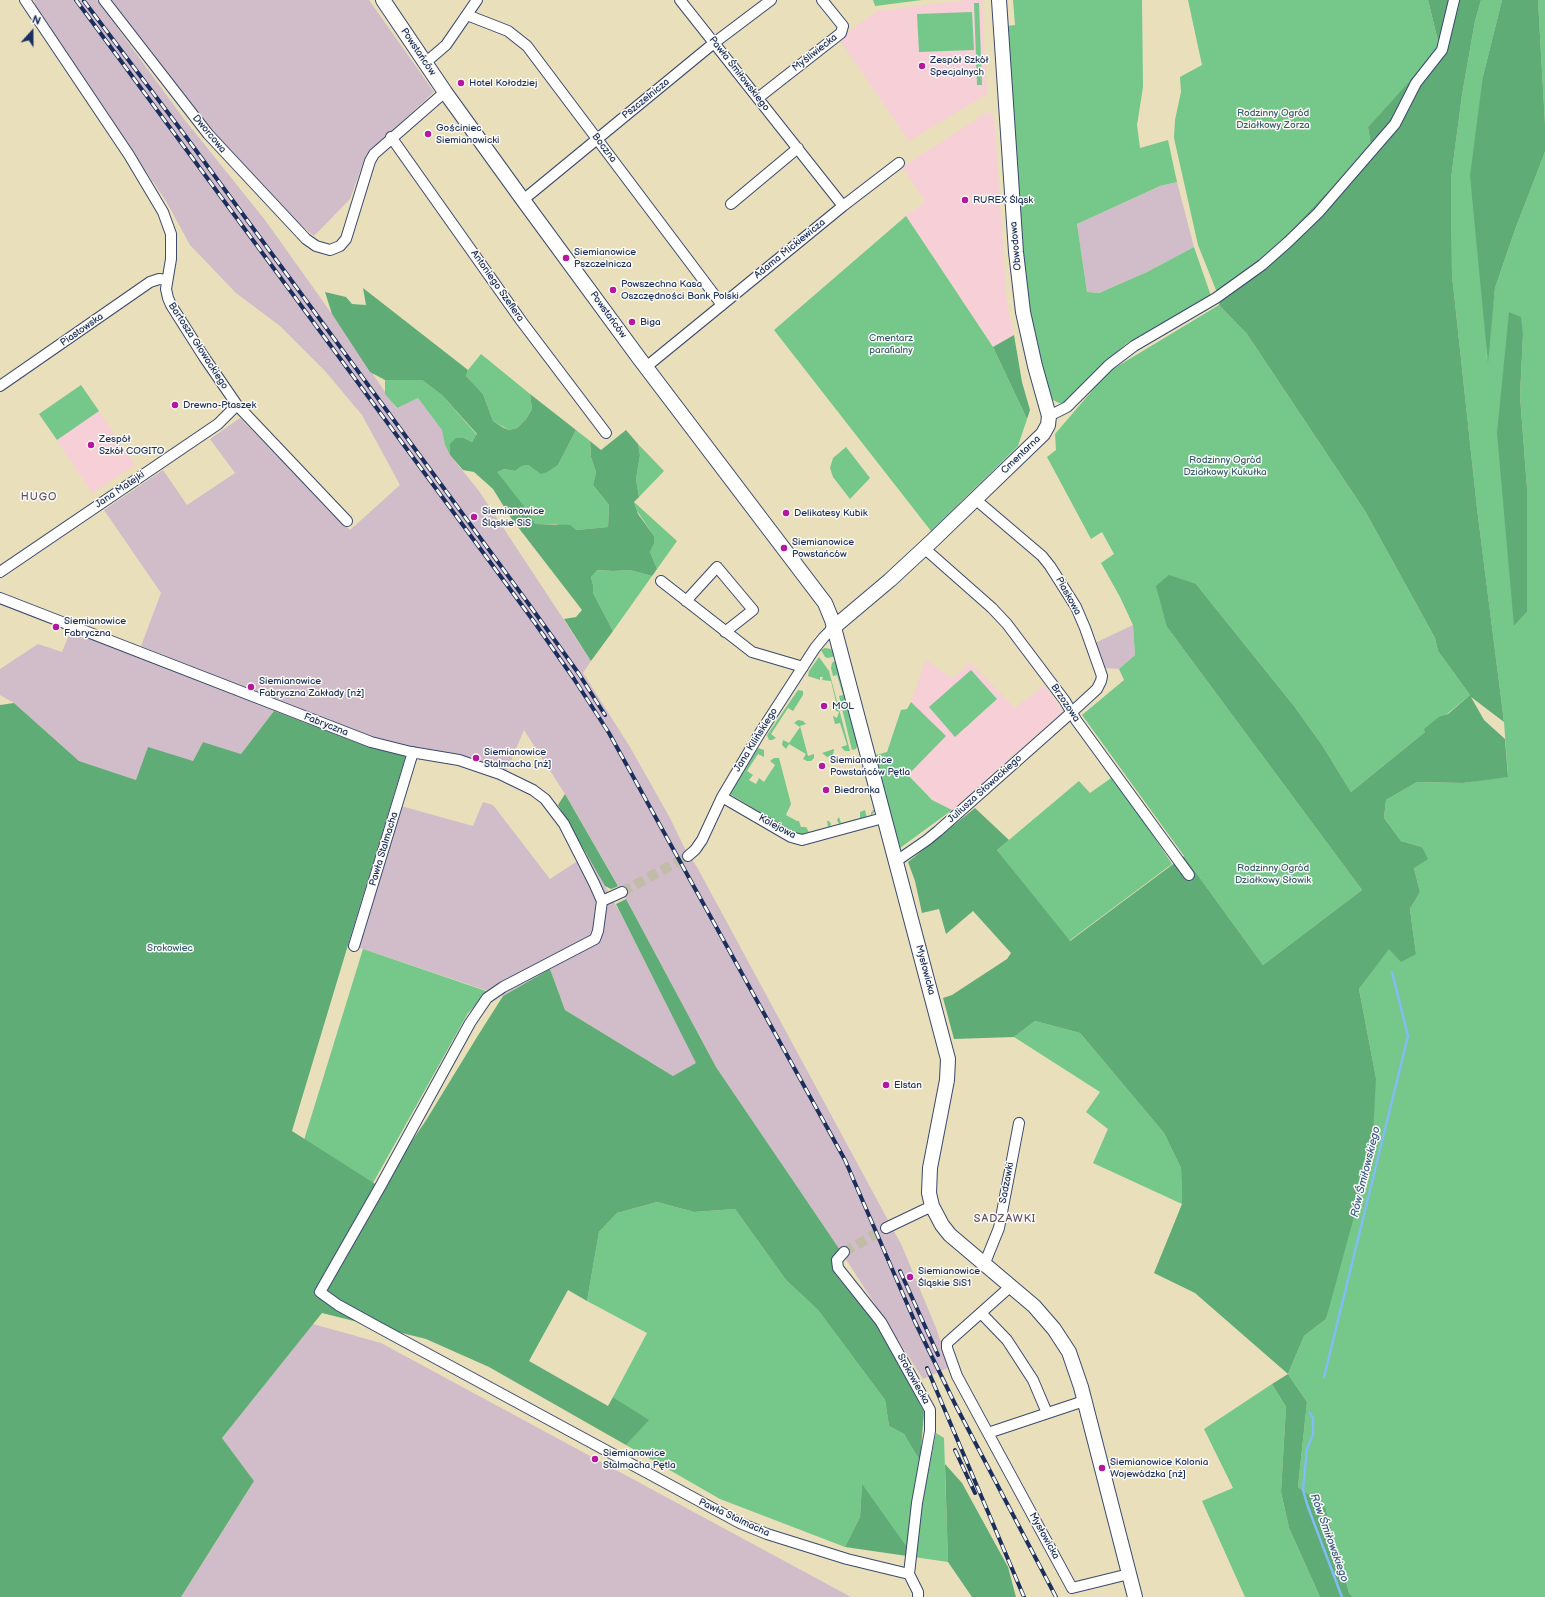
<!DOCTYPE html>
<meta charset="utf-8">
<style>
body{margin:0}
#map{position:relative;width:1545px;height:1597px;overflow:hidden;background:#e9dfbb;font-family:"Balsamiq Sans",sans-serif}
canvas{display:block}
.north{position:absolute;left:12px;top:12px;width:40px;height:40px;-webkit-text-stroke:3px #fdfcf7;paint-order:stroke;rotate:21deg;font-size:11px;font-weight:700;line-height:16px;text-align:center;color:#1b2f5e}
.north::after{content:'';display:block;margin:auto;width:14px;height:18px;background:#1b2f5e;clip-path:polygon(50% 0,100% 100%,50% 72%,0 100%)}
</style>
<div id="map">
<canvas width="1545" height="1597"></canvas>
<div class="north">N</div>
</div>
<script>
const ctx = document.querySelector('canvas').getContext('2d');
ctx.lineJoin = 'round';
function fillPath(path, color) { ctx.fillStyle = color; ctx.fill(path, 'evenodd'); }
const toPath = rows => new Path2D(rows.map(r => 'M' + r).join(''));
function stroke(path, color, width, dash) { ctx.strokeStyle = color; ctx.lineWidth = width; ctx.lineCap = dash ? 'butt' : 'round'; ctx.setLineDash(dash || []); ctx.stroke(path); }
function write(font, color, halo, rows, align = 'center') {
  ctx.font = font + ' "Balsamiq Sans",sans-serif'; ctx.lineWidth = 3; ctx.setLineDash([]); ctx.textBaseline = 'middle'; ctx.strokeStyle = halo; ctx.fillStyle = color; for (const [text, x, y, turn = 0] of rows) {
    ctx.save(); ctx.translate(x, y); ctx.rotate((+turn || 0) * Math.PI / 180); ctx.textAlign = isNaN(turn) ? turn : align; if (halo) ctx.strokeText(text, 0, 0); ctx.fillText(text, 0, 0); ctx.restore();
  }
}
fillPath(toPath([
 [967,0,982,0,987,94,909,141,839,39,877,11],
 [988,112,994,116,1007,305,1014,335,993,347,906,216,925,202,902,167],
 [81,385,135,465,92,493,39,414],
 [926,660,953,679,970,662,1015,708,1044,685,1063,711,952,810,932,800,908,775,946,736,911,702]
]), '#f6cfd7');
fillPath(toPath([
 [34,0,97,0,184,119,265,220,332,314,396,408,418,398,443,430,445,445,450,455,479,491,591,661,583,673,630,747,670,818,685,849,697,867,902,1246,936,1328,950,1367,923,1379,840,1250,716,1067,626,899,565,794,524,730,503,780,460,765,414,754,411,746,402,745,352,731,141,646,161,593,104,510,163,470,187,505,235,473,210,439,240,418,350,530,400,485,362,415,325,371,280,326,236,293,190,245,166,201,37,10],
 [109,0,369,0,434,92,366,155,350,199,314,236,296,221,212,133],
 [1177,182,1194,247,1147,272,1099,293,1087,292,1077,224,1160,186],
 [1133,625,1135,655,1119,669,1102,668,1095,643],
 [71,630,274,711,241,754,203,742,193,761,136,780,79,761,14,703,0,695,0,669,38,644,62,652],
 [483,802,493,805,550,879,587,855,622,916,697,1063,673,1076,565,1010,550,969,503,996,354,946,401,806,473,826],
 [313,1324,381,1343,851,1597,181,1597,254,1481,222,1438]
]), '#d1bdc9');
fillPath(toPath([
 [873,0,922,0,875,6],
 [1013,0,1142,0,1143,87,1137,125,1140,148,1168,140,1177,182,1160,186,1077,224,1087,292,1099,293,1147,272,1194,247,1211,296,1127,343,1085,382,1066,403,1059,403,1049,398,1025,298,1007,26,1015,25],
 [1188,0,1428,0,1439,45,1413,78,1368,127,1371,146,1273,249,1216,290,1198,245,1174,138,1175,120,1181,92,1180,77,1202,65],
 [1481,0,1502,0,1483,76,1487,360,1495,288,1516,227,1545,152,1545,1597,1353,1597,1349,1593,1325,1506,1298,1487,1307,1402,1288,1374,1304,1336,1326,1319,1376,1078,1359,989,1389,948,1416,954,1410,909,1420,892,1414,868,1422,847,1401,841,1384,818,1386,800,1417,782,1463,783,1508,776,1504,722,1477,508,1452,275,1451,179,1462,95,1475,21],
 [1510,312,1523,335,1520,396,1527,488,1527,612,1514,626],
 [1538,0,1545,0,1545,124],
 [974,3,979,3,982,85,977,85],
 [972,12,974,50,919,52,917,14],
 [906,216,993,347,1027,419,1018,446,931,531,774,330],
 [1219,305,1247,334,1365,511,1435,638,1438,651,1470,695,1447,714,1440,716,1425,732,1351,792,1322,745,1294,706,1196,584,1167,627,1362,890,1263,965,1082,715,1124,680,1119,669,1135,655,1133,625,1120,597,1101,563,1114,554,1102,532,1091,539,1047,457,1056,450,1055,434,1108,372],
 [481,354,530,394,532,409,526,419,517,428,509,430,493,421,483,394,466,376,468,370],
 [385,380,422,380,442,395,477,435,472,442,464,438,450,444,450,455,445,445,442,430,418,398,397,408,385,394],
 [81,385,99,411,57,440,39,414],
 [576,430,590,441,591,457,596,472,593,485,609,505,608,527,576,530,556,524,535,524,528,511,496,472,504,469,515,471,522,466,528,465,541,473,558,465],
 [638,444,664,471,639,497,636,479,640,455],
 [846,447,870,478,850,499,833,477,830,468,833,458],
 [634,502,677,541,657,569,650,552,654,544,654,536,637,511],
 [596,570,613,571,630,570,652,576,613,631,593,593,593,585,591,577],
 [825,648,831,649,836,656,828,658,825,657,821,650],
 [819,657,829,671,850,751,845,751,841,747,847,745,840,723,835,724,833,716,837,718,839,712,835,710,837,706,831,681,822,680,823,677,820,677,820,680,808,676,809,671],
 [836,660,858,743,856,749,852,750,839,696,843,695,837,675,833,676,831,668,832,663],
 [971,670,997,699,955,737,929,707],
 [798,690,803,691,803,695,793,711,788,708,771,734,776,738,772,740,769,740,767,735],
 [911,702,946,736,908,775,932,800,952,810,900,848,872,756,887,752,901,710,907,709],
 [798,720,803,721,806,724,800,726,808,756,814,754,814,758,811,761,807,761,803,759,806,754,789,744,786,749,782,745,783,740,789,743,800,727,794,723],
 [758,748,764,750,764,757,758,754,747,771,753,775,749,780,756,784,759,778,764,782,775,765,770,761,774,758,779,758,791,804,786,815,797,821,799,821,801,827,806,827,809,832,828,827,827,821,829,821,831,824,829,829,803,836,796,834,730,794],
 [834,749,833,755,827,757,822,753],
 [862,763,865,767,876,809,871,816,871,813,874,809],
 [1114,776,1172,864,1069,941,997,850,1079,781,1090,793],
 [865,810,867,818,839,824,837,820,839,817,841,823,860,818,860,812],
 [363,949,489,992,468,1013,373,1183,304,1140],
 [1035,1021,1080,1033,1164,1133,1181,1168,1182,1204,1093,1163,1108,1129,1086,1112,1100,1092,1014,1037],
 [657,1202,694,1212,735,1209,786,1280,818,1310,885,1400,889,1426,904,1434,920,1461,929,1468,936,1433,944,1438,948,1562,907,1556,862,1485,860,1517,845,1547,720,1499,626,1445,648,1420,613,1397,647,1333,587,1301,599,1232,617,1213],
 [1272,1384,1286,1407,1281,1492,1289,1528,1320,1597,1245,1597,1202,1501,1233,1488,1204,1429]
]), '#75c78a');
fillPath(toPath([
 [1428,0,1481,0,1475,21,1462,95,1451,179,1452,275,1477,508,1504,722,1471,697,1484,720,1505,739,1508,777,1463,783,1417,782,1386,800,1384,818,1401,841,1422,847,1428,859,1414,868,1420,892,1410,909,1416,954,1401,962,1389,949,1359,989,1376,1078,1372,1151,1326,1319,1304,1336,1288,1374,1307,1402,1298,1487,1325,1506,1349,1593,1353,1597,1320,1597,1289,1528,1281,1492,1286,1407,1272,1384,1288,1374,1195,1293,1154,1273,1182,1204,1181,1168,1164,1133,1080,1033,1035,1021,1014,1037,954,1039,943,998,952,995,1007,959,1011,953,973,911,946,934,939,909,922,913,915,881,908,862,975,808,1009,840,997,850,1070,941,1184,856,1263,965,1362,890,1167,627,1156,586,1169,575,1196,584,1294,706,1322,745,1351,792,1425,732,1424,729,1440,716,1448,714,1470,695,1438,651,1435,638,1365,511,1247,334,1219,305,1220,301,1216,290,1273,249,1371,146,1368,127,1408,83,1439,45],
 [1502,0,1538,0,1545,124,1545,152,1516,227,1495,288,1488,363,1470,176,1483,76],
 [363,288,468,370,466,376,483,394,493,421,504,428,509,430,517,428,526,419,532,409,530,394,576,430,558,465,547,472,541,474,528,465,522,466,515,471,504,469,497,472,528,511,535,524,570,525,576,530,608,527,609,505,593,485,596,472,591,457,590,441,601,450,626,430,638,444,640,455,636,479,639,497,634,502,638,514,654,536,654,544,650,552,657,569,652,576,630,570,613,571,597,570,591,577,593,585,593,593,613,631,591,661,564,619,576,617,582,610,511,518,493,489,474,472,463,470,450,455,450,444,456,438,464,438,472,442,477,434,442,395,422,380,385,380,370,372,332,314,325,292,346,297,352,304,366,305],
 [1509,312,1521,317,1523,335,1520,396,1527,488,1527,612,1514,626,1497,433],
 [1014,335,1022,382,1030,410,1027,419,993,347],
 [14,703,79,761,136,780,148,747,193,761,203,742,241,754,274,711,366,746,406,755,348,945,292,1131,380,1187,425,1122,477,1037,503,996,550,969,565,1010,673,1076,696,1063,616,904,626,899,716,1067,840,1250,833,1260,835,1274,881,1330,924,1412,920,1461,904,1434,889,1426,885,1400,818,1310,786,1280,735,1209,694,1212,657,1202,617,1213,599,1232,587,1301,568,1290,529,1361,608,1406,613,1397,649,1420,626,1445,489,1367,426,1339,322,1313,222,1438,254,1481,181,1597,0,1597,0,705],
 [565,794,618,886,614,888,611,889,605,886,558,805],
 [945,1464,962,1483,1008,1567,1016,1597,972,1597,948,1562],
 [862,1484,906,1546,907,1556,845,1547,860,1517]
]), '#60ac76');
stroke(toPath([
 [1324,1377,1408,1036,1392,972],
 [1310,1413,1313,1418,1313,1435,1307,1449,1303,1490,1308,1507,1342,1597]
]), '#82bcf3', 2.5);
stroke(toPath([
 [622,892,688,856],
 [844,1252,886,1228]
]), '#c0bca8', 10, [10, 5]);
const street = toPath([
 [25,0,129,155,163,212,171,234,171,259,166,289,168,298,171,305,204,357,237,405,347,521],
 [104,0,208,134,306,239,316,246,330,250,340,246,346,239,370,161,374,154,445,92],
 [680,0,843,206],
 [467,15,508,31,527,46,722,305],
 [425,63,446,45,477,0],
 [758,98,841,33,843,26,822,0],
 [391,137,522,322,606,433],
 [523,200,714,43,771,0],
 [731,204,798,148],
 [646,367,843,206,899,163],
 [0,386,150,282,159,279,167,280],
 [1049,416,1067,407,1109,365,1134,346,1216,298,1262,265,1288,242,1318,213,1395,124,1416,83,1442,50,1454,0],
 [924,548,992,608,1007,624,1065,701,1076,720,1189,875],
 [0,572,218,424,237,405],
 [661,581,752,652,803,667],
 [0,598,371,742,411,752,459,760,500,774,533,790,545,799,564,824,594,883,602,901,598,931,595,939,503,987,487,998,470,1023,380,1187,320,1292,338,1305,378,1327,740,1523,767,1534,847,1559,909,1574],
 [686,601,717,567,753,610,725,632],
 [722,797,791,837,802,840,883,818],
 [688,856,695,850,702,840,722,797,760,733,815,648,824,637,833,628],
 [895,862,927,840,938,831,1072,712,1097,689,1101,681,1102,676,1085,628,1076,607,1050,566,1042,556,975,499],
 [602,901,622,892],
 [354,946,413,752],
 [886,1228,932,1206],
 [844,1252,837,1260,838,1268,881,1322,930,1410,930,1431,917,1503,909,1574,918,1592,918,1597],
 [984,1265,999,1228,1019,1123],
 [1011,1286,947,1343,947,1348,957,1376,1072,1588,1129,1574],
 [981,1313,1007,1340,1033,1380,1047,1413],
 [988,1433,1084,1401]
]);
const secondary = toPath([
 [383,0,445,92,523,200,639,358,825,603,832,620,948,1059,947,1080,930,1168,929,1193,932,1206,942,1225,950,1235,1034,1306,1054,1329,1069,1352,1081,1387,1135,1597],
 [833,628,890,580,932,541,1043,434,1048,425,1049,416,1035,366,1023,312,1016,252,999,0]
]);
stroke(street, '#3a496c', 12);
stroke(secondary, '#3a496c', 16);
stroke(street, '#fff', 10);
stroke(secondary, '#fff', 14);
const rail = toPath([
 [76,0,535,623,574,679,609,733,845,1160,915,1322,956,1406,1056,1597],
 [84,1,181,130,528,603,579,674,605,715],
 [900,1271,938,1355],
 [927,1368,1024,1597],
 [955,1450,975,1493]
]);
stroke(rail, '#1b2f5e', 4);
stroke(rail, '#fdfcf7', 2.5, [8]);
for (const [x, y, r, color] of [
 [922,66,4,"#b5179e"],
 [461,83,4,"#b5179e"],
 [428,134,4,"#b5179e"],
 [965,200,4,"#b5179e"],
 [566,258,4,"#b5179e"],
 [613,290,4,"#b5179e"],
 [632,322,4,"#b5179e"],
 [175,405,4,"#b5179e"],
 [91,445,4,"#b5179e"],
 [786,513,4,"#b5179e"],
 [474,517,4,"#b5179e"],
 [784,548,4,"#b5179e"],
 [56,627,4,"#b5179e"],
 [251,687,4,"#b5179e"],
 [824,706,4,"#b5179e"],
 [476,758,4,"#b5179e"],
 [822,766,4,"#b5179e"],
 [826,790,4,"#b5179e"],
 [886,1085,4,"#b5179e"],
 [910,1277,4,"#b5179e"],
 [595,1459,4,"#b5179e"],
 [1102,1468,4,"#b5179e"]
]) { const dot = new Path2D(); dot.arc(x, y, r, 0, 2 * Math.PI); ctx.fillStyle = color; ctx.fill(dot); stroke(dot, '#fdfcf7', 1.5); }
write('10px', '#1b2f5e', '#fdfcf7', [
 ["Powstańców",418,52,56],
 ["Myśliwiecka",815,53,-38],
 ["Pawła Śmiłowskiego",739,74,52],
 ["Pszczelnicza",646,99,-39],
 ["Dworcowa",209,134,50],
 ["Boczna",604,148,53],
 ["Obwodowa",1016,246,-95],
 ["Adama Mickiewicza",790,249,-39],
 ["Antoniego Szeflera",497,286,55],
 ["Powstańców",608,315,54],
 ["Piastowska",82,330,-35],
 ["Bartosza Głowackiego",198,346,57],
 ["Cmentarna",1021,455,-44],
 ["Jana Matejki",120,490,-34],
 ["Piaskowa",1068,596,61],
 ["Brzozowa",1065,703,56],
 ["Fabryczna",326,725,21],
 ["Jana Kilińskiego",756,740,-58],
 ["Juliusza Słowackiego",985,789,-42],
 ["Kolejowa",777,827,28],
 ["Pawła Stalmacha",384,849,-73],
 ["Mysłowicka",925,970,75],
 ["Sadzawki",1007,1183,-79],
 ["Srokowiecka",913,1379,61],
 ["Pawła Stalmacha",734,1518,25],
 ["Mysłowicka",1044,1536,61]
]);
write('10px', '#1b2f5e', '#fdfcf7', [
 ["Zespół Szkół",930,60],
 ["Specjalnych",930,72],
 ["Hotel Kołodziej",469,83],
 ["Gościniec",436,128],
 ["Siemianowicki",436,140],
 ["RUREX Śląsk",973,200],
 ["Siemianowice",574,252],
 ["Pszczelnicza",574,264],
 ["Powszechna Kasa",621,284],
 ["Oszczędności Bank Polski",621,296],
 ["Biga",640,322],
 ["Drewno-Ptaszek",183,405],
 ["Zespół",99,439],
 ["Szkół COGITO",99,451],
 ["Siemianowice",482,511],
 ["Śląskie SiS",482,523],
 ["Delikatesy Kubik",794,513],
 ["Siemianowice",792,542],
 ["Powstańców",792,554],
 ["Siemianowice",64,621],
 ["Fabryczna",64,633],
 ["Siemianowice",259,681],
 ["Fabryczna Zakłady [nż]",259,693],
 ["MOL",832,706],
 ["Siemianowice",484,752],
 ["Stalmacha [nż]",484,764],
 ["Siemianowice",830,760],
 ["Powstańców Pętla",830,772],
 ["Biedronka",834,790],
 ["Elstan",894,1085],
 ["Siemianowice",918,1271],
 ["Śląskie SiS1",918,1283],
 ["Siemianowice",603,1453],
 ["Stalmacha Pętla",603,1465],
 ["Siemianowice Kolonia",1110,1462],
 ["Wojewódzka [nż]",1110,1474]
], 'left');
write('10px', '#365d6b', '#fdfcf7', [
 ["Rodzinny Ogród",1273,113],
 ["Działkowy Zorza",1273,125],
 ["Cmentarz",891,338],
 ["parafialny",891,350],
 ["Rodzinny Ogród",1225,460],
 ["Działkowy Kukułka",1225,472],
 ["Rodzinny Ogród",1273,868],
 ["Działkowy Słowik",1273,880],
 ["Srokowiec",170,948]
]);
ctx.letterSpacing = '1px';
write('11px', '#605067', '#fdfcf7', [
 ["HUGO",39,497],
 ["SADZAWKI",1005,1219]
]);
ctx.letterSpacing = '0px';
write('italic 11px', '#3a598b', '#fdfcf7', [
 ["Rów Śmiłowskiego",1366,1172,-76],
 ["Rów Śmiłowskiego",1329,1538,70]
]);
</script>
